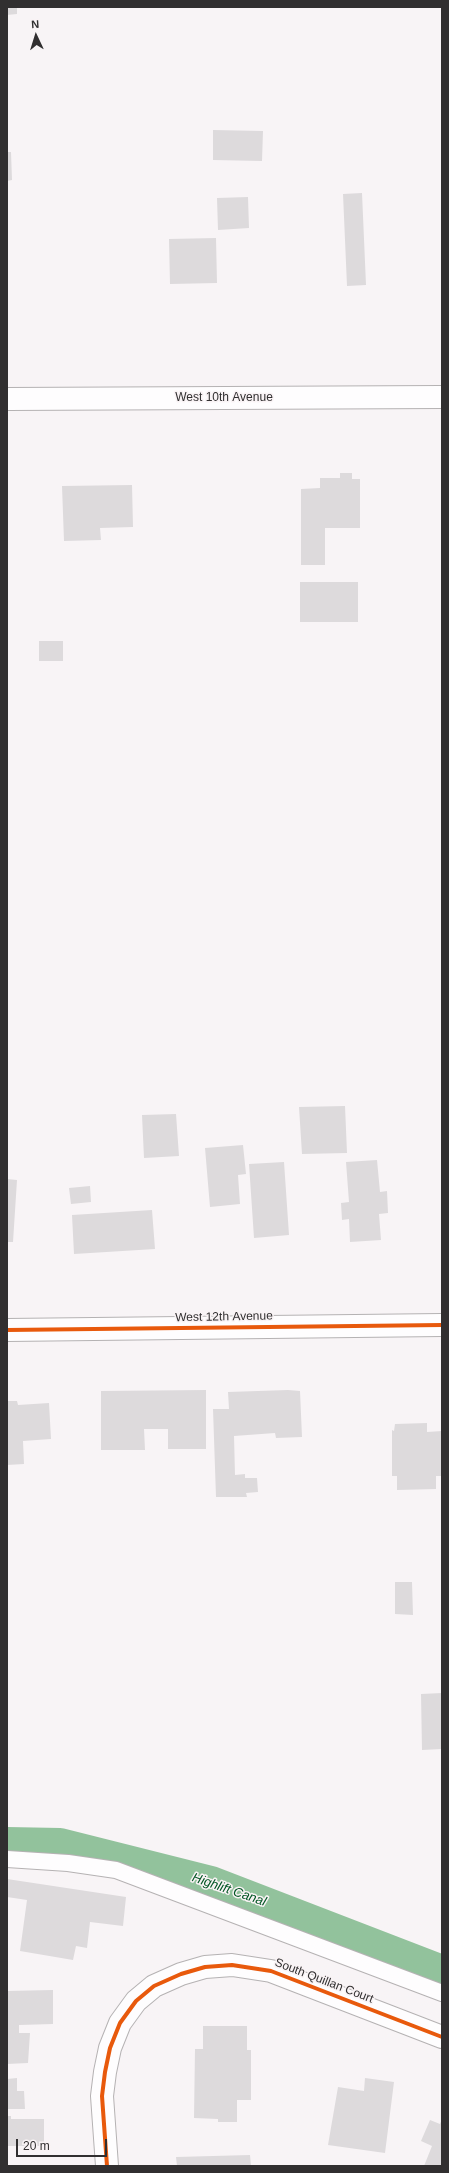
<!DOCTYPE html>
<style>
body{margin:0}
#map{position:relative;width:449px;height:2173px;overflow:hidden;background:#f8f4f6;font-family:Arial,sans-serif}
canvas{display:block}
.frame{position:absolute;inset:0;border:8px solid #312f30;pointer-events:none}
.north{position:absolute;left:16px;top:16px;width:40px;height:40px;-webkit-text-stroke:3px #f9f3f5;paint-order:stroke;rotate:356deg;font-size:11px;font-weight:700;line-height:16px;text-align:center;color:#312f30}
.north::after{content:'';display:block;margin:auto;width:14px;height:18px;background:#312f30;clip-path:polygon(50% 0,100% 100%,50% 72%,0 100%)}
.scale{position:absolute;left:16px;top:2139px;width:91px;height:18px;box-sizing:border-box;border:2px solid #312f30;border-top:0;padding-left:5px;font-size:12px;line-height:14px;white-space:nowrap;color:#312f30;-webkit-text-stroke:3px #f9f3f5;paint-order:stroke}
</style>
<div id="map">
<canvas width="449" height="2173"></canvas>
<div class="frame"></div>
<div class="north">N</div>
<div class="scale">20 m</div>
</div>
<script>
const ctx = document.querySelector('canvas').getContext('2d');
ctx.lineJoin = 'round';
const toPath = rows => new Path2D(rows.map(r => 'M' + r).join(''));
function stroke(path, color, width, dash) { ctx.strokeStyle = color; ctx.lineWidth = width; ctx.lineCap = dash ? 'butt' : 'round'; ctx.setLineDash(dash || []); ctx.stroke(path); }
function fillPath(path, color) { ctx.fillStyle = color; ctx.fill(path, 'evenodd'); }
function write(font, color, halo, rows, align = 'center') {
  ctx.font = font + ' Arial,sans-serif'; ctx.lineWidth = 3; ctx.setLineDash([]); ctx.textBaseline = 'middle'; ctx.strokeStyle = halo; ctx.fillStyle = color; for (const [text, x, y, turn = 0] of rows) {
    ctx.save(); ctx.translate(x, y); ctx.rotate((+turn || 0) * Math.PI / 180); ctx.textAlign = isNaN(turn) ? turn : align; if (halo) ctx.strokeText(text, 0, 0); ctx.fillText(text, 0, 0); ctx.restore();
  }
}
stroke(toPath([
 [7,1843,60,1844,211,1882,442,1971]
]), '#92c29c', 32);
fillPath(toPath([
 [7,7,17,7,17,14,7,15],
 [213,130,263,131,262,161,213,160],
 [7,152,11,152,12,180,7,181],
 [362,193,366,285,347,286,343,194],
 [248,197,249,228,218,230,217,198],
 [216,238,217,283,170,284,169,239],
 [340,473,352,473,352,479,360,479,360,528,325,528,325,565,301,565,301,489,320,488,320,478,340,478],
 [132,485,133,527,100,528,101,540,64,541,62,486],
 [300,582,358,582,358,622,300,622],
 [39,641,63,641,63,661,39,661],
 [345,1106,347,1153,302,1154,299,1107],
 [176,1114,179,1156,144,1158,142,1115],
 [243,1145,246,1174,238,1175,240,1204,210,1207,205,1148],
 [377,1160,380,1192,387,1191,388,1213,379,1214,381,1240,350,1242,349,1219,342,1220,341,1203,349,1202,346,1162],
 [284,1162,289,1235,254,1238,249,1164],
 [7,1179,17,1180,13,1242,7,1242],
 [90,1186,91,1202,71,1204,69,1188],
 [152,1210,155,1249,74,1254,72,1215],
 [206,1390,206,1449,168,1449,168,1429,144,1429,145,1450,101,1450,101,1391],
 [288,1390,300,1391,302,1437,276,1438,275,1433,234,1436,235,1475,245,1474,245,1478,257,1478,258,1492,246,1493,247,1497,216,1497,213,1409,229,1409,228,1392],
 [7,1401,17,1401,18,1405,49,1403,51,1439,23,1441,24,1464,7,1465],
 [427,1423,427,1432,442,1431,442,1476,436,1476,436,1489,397,1490,397,1476,392,1476,392,1430,394,1431,395,1424],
 [395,1582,412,1582,413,1615,395,1614],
 [442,1693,442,1749,422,1750,421,1694],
 [7,1879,126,1897,123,1926,90,1922,87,1948,76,1946,73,1960,20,1951,27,1900,7,1897],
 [53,1990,53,2024,19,2025,19,2033,30,2033,28,2063,7,2064,7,1991],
 [203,2026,247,2026,247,2050,251,2050,251,2100,237,2100,237,2122,218,2122,218,2119,194,2118,195,2049,203,2049],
 [17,2078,17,2091,24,2091,25,2109,7,2109,7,2079],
 [365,2078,394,2082,385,2153,328,2145,338,2087,364,2091],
 [7,2116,11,2116,11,2119,44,2119,44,2146,7,2146],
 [442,2119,442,2166,424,2166,432,2146,421,2141,430,2120,440,2124],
 [250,2155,251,2166,177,2166,176,2157]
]), '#dddadc');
const lane = toPath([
 [7,1859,68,1863,116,1870,442,1993]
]);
const street = toPath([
 [7,1330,442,1325],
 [107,2166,102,2096,105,2072,110,2048,120,2023,136,2001,154,1986,181,1974,205,1967,232,1965,271,1971,442,2037]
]);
const secondary = toPath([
 [7,399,442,397]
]);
stroke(lane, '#b5b2b3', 18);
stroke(street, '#b5b2b3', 24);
stroke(secondary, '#b5b2b3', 24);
stroke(lane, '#fefdfe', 16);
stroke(street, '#fefdfe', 22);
stroke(secondary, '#fefdfe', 22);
stroke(toPath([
 [7,1330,442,1325],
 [107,2166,102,2096,105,2072,110,2048,120,2023,136,2001,154,1986,181,1974,205,1967,232,1965,271,1971,442,2037]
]), '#e8590c', 4);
write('12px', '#312f30', '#f9f3f5', [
 ["West 10th Avenue",224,398],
 ["West 12th Avenue",224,1317,-1],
 ["South Quillan Court",324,1981,21]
]);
write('italic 13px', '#005623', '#f9f3f5', [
 ["Highlift Canal",229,1890,19]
]);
</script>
